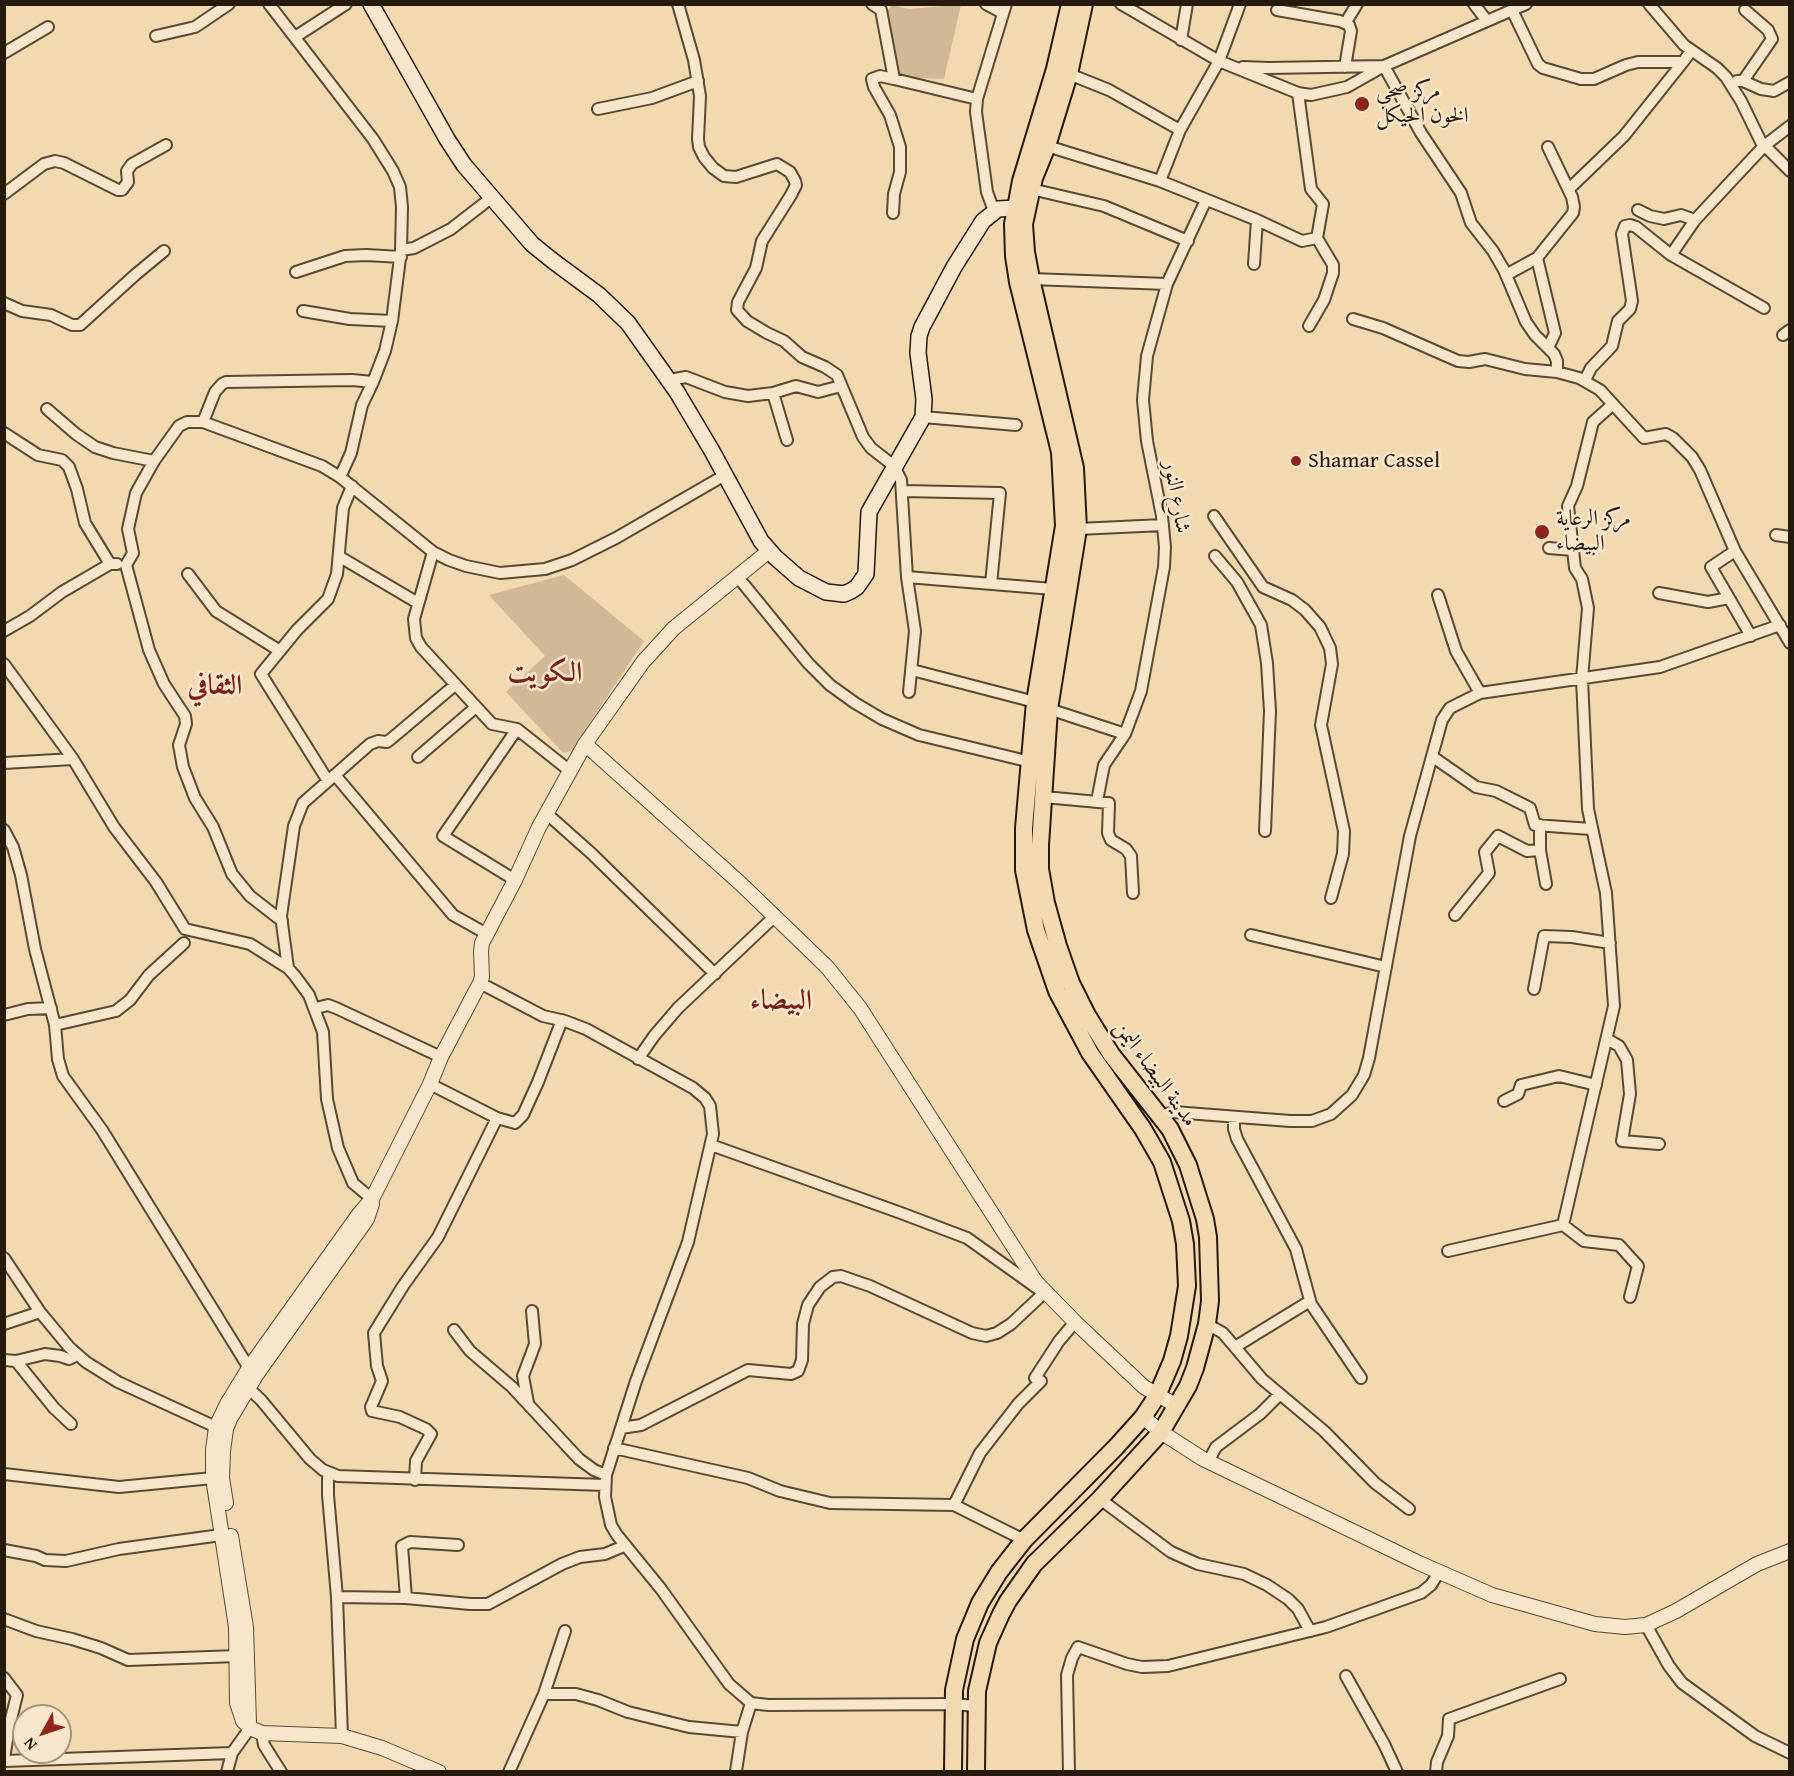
<!DOCTYPE html>
<meta charset="utf-8">
<style>
body{margin:0}
#map{position:relative;width:1794px;height:1776px;overflow:hidden;background:#f3d9b0;font-family:"Gentium Book Plus",serif}
canvas{display:block}
.frame{position:absolute;inset:0;border:6px solid #251a0b;pointer-events:none}
.north{position:absolute;left:12px;top:1704px;width:60px;height:60px;box-sizing:border-box;background:#f7e6cc;border:2px solid #a3947f;border-radius:50%;rotate:230deg;font-size:16px;font-weight:700;line-height:24px;text-align:center;color:#251a0b}
.north::after{content:'';display:block;margin:auto;width:21px;height:27px;background:#8f2418;clip-path:polygon(50% 0,100% 100%,50% 72%,0 100%)}
</style>
<div id="map">
<canvas width="1794" height="1776"></canvas>
<div class="frame"></div>
<div class="north">N</div>
</div>
<script>
const ctx = document.querySelector('canvas').getContext('2d');
ctx.lineJoin = 'round';
function fillPath(path, color) { ctx.fillStyle = color; ctx.fill(path, 'evenodd'); }
const toPath = rows => new Path2D(rows.map(r => 'M' + r).join(''));
function stroke(path, color, width, dash) { ctx.strokeStyle = color; ctx.lineWidth = width; ctx.lineCap = dash ? 'butt' : 'round'; ctx.setLineDash(dash || []); ctx.stroke(path); }
function write(font, color, halo, rows, align = 'center') {
  ctx.font = font + ' "Gentium Book Plus",Amiri,serif'; ctx.lineWidth = 5; ctx.setLineDash([]); ctx.textBaseline = 'middle'; ctx.strokeStyle = halo; ctx.fillStyle = color; for (const [text, x, y, turn = 0] of rows) {
    ctx.save(); ctx.translate(x, y); ctx.rotate((+turn || 0) * Math.PI / 180); ctx.textAlign = isNaN(turn) ? turn : align; if (halo) ctx.strokeText(text, 0, 0); ctx.fillText(text, 0, 0); ctx.restore();
  }
}
fillPath(toPath([
 [892,5,908,9,945,6,946,5,961,5,944,79,901,77,896,72,886,12],
 [564,575,644,641,571,751,563,753,506,692,545,656,489,595]
]), '#d0b994');
const minor = toPath([
 [269,4,373,139,393,171,400,187,402,207,401,250,392,321,385,351,373,382,362,405,351,453,340,477],
 [678,4,694,60,700,96,698,139,699,147,704,157,713,168,724,176,736,177,777,164,790,172,795,181,796,185,791,195,762,241,756,268,738,302,737,310,747,321,767,333,784,341,802,357,825,367,837,375,863,437,871,448,894,466,901,480,907,577,915,631,909,692],
 [872,4,881,10,894,79],
 [986,4,1003,13],
 [1121,4,1219,61,1298,93,1311,95,1347,87,1384,66,1526,4],
 [1474,4,1487,21],
 [1649,4,1684,45,1717,68,1726,77,1741,101,1761,142,1790,171],
 [1277,10,1340,21,1349,25,1351,31,1345,67],
 [1512,10,1538,64,1543,68,1581,79,1594,79,1626,65,1638,62,1683,62,1691,51],
 [1346,22,1357,4],
 [156,36,195,27,229,4],
 [295,37,346,4],
 [1181,40,1187,4],
 [4,53,48,27],
 [1384,66,1421,133,1461,193,1471,223,1493,251,1504,270,1526,322,1535,335,1554,354,1557,361,1557,372],
 [1243,67,1268,68,1384,66],
 [1069,74,1109,90,1180,130],
 [1737,81,1743,81,1761,89,1774,91,1790,82],
 [1743,81,1772,39,1768,30,1745,10],
 [598,109,652,98,698,81],
 [1047,146,1160,181,1257,220,1302,241,1317,238,1323,204,1311,189,1298,93],
 [1160,181,1180,130,1219,61,1240,4],
 [1031,189,1104,206,1188,241],
 [1569,189,1624,136,1683,62],
 [4,194,44,164,55,161,64,163,118,190,122,190,128,182,127,171,132,164,166,145],
 [1638,210,1650,216,1664,219,1681,215,1695,220,1764,146,1790,126],
 [994,211,987,192,976,112,977,99,1006,4],
 [893,213,894,194,900,172,900,147,890,115,874,87,872,79,880,76,894,79,977,99],
 [401,250,414,248,451,229,491,198],
 [1671,255,1695,220],
 [1537,258,1555,333,1548,348],
 [1254,264,1257,220],
 [296,272,345,256,366,255,401,257],
 [1506,275,1537,258,1573,213,1574,207,1572,197,1548,147],
 [1031,279,1167,284],
 [4,303,22,311,51,315,72,325,80,325,135,275,164,251],
 [303,311,350,319,392,321],
 [1353,319,1383,328,1458,361,1469,362,1485,359,1525,369,1557,372,1579,378,1600,390,1644,438,1666,434,1673,438,1692,457,1700,470,1735,551,1790,643],
 [1309,326,1324,300,1333,273,1333,265,1317,238],
 [1783,335,1790,330],
 [669,380,686,377,725,392,748,396,773,393,796,386,818,392,841,386],
 [1585,380,1591,368,1612,346,1618,321,1630,309,1632,301,1622,234,1625,226,1630,225,1636,227,1671,255,1764,308],
 [773,393,787,440],
 [47,409,76,434,95,447,113,453,154,461],
 [923,417,1016,425],
 [203,422,215,392,222,384,226,382,352,380,373,382],
 [4,433,38,455,62,460,69,467,77,489,85,523,110,564],
 [903,491,1000,493,991,584],
 [1214,516,1263,587,1292,600,1305,610,1320,627,1330,648,1332,664,1321,725,1344,831,1343,854,1331,898],
 [1078,529,1163,525],
 [1776,535,1790,537],
 [1549,548,1573,550],
 [1735,551,1711,567,1751,636],
 [433,552,414,619,416,638,421,647,492,724,517,729,570,771],
 [1215,556,1237,582,1261,625,1267,663,1270,711,1265,831],
 [340,557,418,603],
 [188,574,216,611,280,651],
 [737,576,808,663,830,685,855,703,882,719,919,735,1035,763],
 [907,577,1053,589],
 [1659,593,1708,602,1729,598],
 [1438,595,1456,651,1480,693],
 [4,631,30,616,62,592,110,564,117,564],
 [4,664,73,759],
 [912,670,1035,702],
 [1049,709,1125,734],
 [418,757,476,707],
 [1433,757,1476,787,1496,791,1530,808,1535,825,1591,829],
 [4,763,73,759,114,827,156,882,185,929,250,944,288,968,295,976,309,995,323,1032,327,1099,338,1148,353,1183,372,1199],
 [335,775,453,915,487,934],
 [328,781,261,674,297,630,328,599,337,574,343,508,352,486],
 [1044,797,1109,803,1108,833,1111,840,1126,849,1131,856,1133,893],
 [1097,801,1104,765,1125,734,1141,691,1164,567,1165,547,1162,516,1147,441,1143,400,1147,356,1167,284,1206,200],
 [546,813,591,853,715,974],
 [4,830,13,847,21,875,35,949,55,1025,58,1059,63,1076,102,1130,249,1368,254,1372],
 [1540,850,1546,884],
 [515,880,443,836,517,729],
 [1455,915,1489,873,1485,852,1498,836,1527,851,1540,850,1540,825],
 [282,921,250,896,232,874,213,827,195,798,183,767,179,745,186,724,185,716,164,684,149,650,126,565,133,553,128,529,136,493,154,461,179,426,187,422,203,422,322,466,340,477,433,552,449,560,466,566,500,573,545,569,572,560,616,538,725,475],
 [1251,935,1386,967],
 [288,968,281,916,294,826,303,803,370,744,378,741,387,742,391,739,455,685],
 [480,983,543,1016,565,1021,586,1029,693,1088,705,1098,710,1106,713,1134,688,1242,636,1381,606,1475,605,1497,611,1525,617,1535,661,1589,729,1684,751,1703,768,1705,953,1704,976,1706],
 [1534,989,1544,936,1572,937,1610,943],
 [316,1008,328,1005,336,1008,441,1057],
 [4,1015,28,1009,51,1008],
 [55,1025,116,1011,130,1000,149,975,184,943],
 [1607,1039,1619,1046,1627,1060,1630,1094,1622,1141,1659,1144],
 [638,1059,654,1036,678,1008,775,916],
 [430,1084,497,1118,515,1123,523,1115,538,1082,562,1020],
 [1504,1101,1518,1094,1521,1085,1559,1076,1596,1085],
 [1160,1116,1174,1112,1290,1121,1312,1121,1331,1114,1352,1095,1364,1075,1369,1058,1410,836,1442,720,1450,708,1480,693,1660,667,1780,625],
 [1234,1117,1234,1129,1237,1139,1296,1249,1311,1304,1361,1378],
 [1563,1225,1614,1006,1606,893,1588,809,1582,679,1588,608,1582,579,1575,568,1568,506,1577,486,1593,422,1612,405],
 [1448,1251,1563,1225,1584,1241,1619,1245,1638,1266,1630,1297],
 [4,1258,40,1312,69,1347,86,1362,118,1382,216,1427],
 [4,1324,40,1312],
 [1207,1324,1223,1333,1262,1379,1324,1431,1375,1483,1409,1509],
 [454,1330,470,1351,512,1387,579,1459,594,1470,606,1475],
 [1235,1347,1310,1301],
 [4,1360,16,1361,45,1354,60,1356,69,1359,77,1355],
 [16,1361,54,1408,71,1424],
 [243,1383,261,1400,310,1459,323,1470,338,1476,605,1485],
 [528,1403,523,1376,535,1344,532,1311],
 [621,1428,641,1425,748,1370,791,1374,798,1371,802,1360,803,1324,808,1305,820,1287,833,1277,841,1276,870,1286,972,1333,986,1336,997,1333,1011,1324,1044,1293,967,1238,901,1213,711,1145],
 [614,1448,748,1478,780,1491,830,1503,954,1505,1024,1540],
 [1208,1462,1216,1447,1260,1414,1279,1395],
 [331,1473,328,1478,328,1495,337,1597,342,1736],
 [4,1474,119,1487,213,1478],
 [415,1480,416,1461,431,1434,426,1429,400,1417,372,1411,371,1407,382,1381,377,1366,374,1333,403,1286,438,1237,497,1118],
 [1100,1499,1171,1552,1198,1564,1244,1574,1267,1585,1288,1599,1298,1609,1310,1631],
 [954,1505,980,1453,1018,1404,1041,1381,1035,1378,1059,1341,1075,1322],
 [4,1550,36,1556,45,1560,66,1561,119,1549,221,1535],
 [337,1597,406,1598,470,1604,488,1604,562,1564,580,1557,605,1554,624,1546],
 [406,1598,402,1546,410,1542,458,1545],
 [4,1619,36,1631,72,1639,101,1648,128,1660,237,1656],
 [1646,1625,1669,1666,1682,1683,1755,1736,1790,1753],
 [1346,1676,1384,1744,1397,1772],
 [4,1678,17,1695,9,1727,4,1759],
 [544,1694,576,1694,598,1700,628,1712,689,1727,742,1732],
 [262,1733,264,1745,281,1772],
 [4,1761,232,1753],
 [736,1771,742,1732,751,1703],
 [227,1772,232,1753,250,1728],
 [509,1772,544,1694,565,1631],
 [1069,1772,1067,1675,1072,1658,1078,1647,1127,1664,1142,1667,1168,1666,1326,1627,1421,1593,1431,1585,1439,1572],
 [1436,1772,1437,1762,1448,1736,1449,1719,1560,1679]
]);
const tertiary = toPath([
 [585,744,741,884,827,967,860,1008,1036,1282,1075,1322,1144,1387,1177,1406],
 [1143,1417,1161,1432,1203,1459,1419,1563,1492,1595,1595,1624,1625,1627,1646,1625,1676,1611,1757,1564,1790,1551],
 [226,1503,222,1478,223,1451,226,1429,230,1419,257,1374,367,1219,372,1204],
 [231,1536,246,1627,249,1723],
 [439,1772,382,1748,342,1736,262,1733,250,1728,243,1721,237,1703,236,1627,213,1478,213,1450,216,1427,227,1404,249,1368,359,1214,372,1199,430,1084,441,1057,480,983,482,977,481,951,482,943,515,880,539,827,585,744,643,662,674,628,769,551]
]);
const secondary = toPath([
 [371,4,447,139,464,165,532,244,553,261,599,295,628,323,677,392,712,451,761,541,775,557,799,578,826,592,844,594,851,591,857,587,866,574,869,512,923,417,924,399,918,353,919,336,922,327,954,267,983,221,998,209,1015,208]
]);
const primary = toPath([
 [953,1772,954,1690,965,1639,980,1603,999,1572,1024,1540,1116,1447,1143,1417,1157,1396,1172,1361,1179,1336,1187,1286,1185,1244,1181,1221,1162,1162,1143,1129,1090,1053,1057,991,1036,930,1024,870,1024,828,1035,702,1064,526,1060,452,1018,282,1014,256,1013,224,1021,181,1055,69,1070,4],
 [976,1772,977,1691,988,1643,1001,1614,1008,1601,1034,1564,1100,1499,1161,1432,1188,1386,1195,1368,1207,1324,1210,1301,1208,1237,1205,1219,1188,1165,1170,1129,1111,1054,1087,1015,1071,983,1058,946,1046,903,1040,869,1040,845,1049,709,1078,529,1075,468,1031,279,1026,252,1024,224,1034,178,1047,146,1069,74,1084,4]
]);
stroke(minor, '#584a34', 14);
stroke(tertiary, '#584a34', 16);
stroke(secondary, '#251a0b', 18);
stroke(primary, '#251a0b', 20);
stroke(minor, '#f7e6cc', 10);
stroke(tertiary, '#f7e6cc', 14);
stroke(secondary, '#f7e6cc', 15);
stroke(primary, '#f3d9b0', 16);
for (const [x, y, r, color] of [
 [1362,104,8,"#8f2418"],
 [1296,461,6,"#8f2418"],
 [1542,532,8,"#8f2418"]
]) { const dot = new Path2D(); dot.arc(x, y, r, 0, 2 * Math.PI); ctx.fillStyle = color; ctx.fill(dot); stroke(dot, '#f7e6cc', 2); }
write('22px', '#251a0b', '#f7e6cc', [
 ["مركز صحي",1376,91],
 ["الخون الحيكل",1376,116],
 ["Shamar Cassel",1308,461],
 ["مركز الرعاية",1556,519],
 ["البيضاء",1556,544]
], 'left');
write('22px', '#251a0b', '#f7e6cc', [
 ["شارع النور",1176,497,80],
 ["مدينة البيضاء اليمن",1155,1074,54]
]);
write('bold 28px', '#7a1f14', '#f7e6cc', [
 ["الكويت",545,674],
 ["الثقافي",215,687],
 ["البيضاء",781,1002]
]);
</script>
